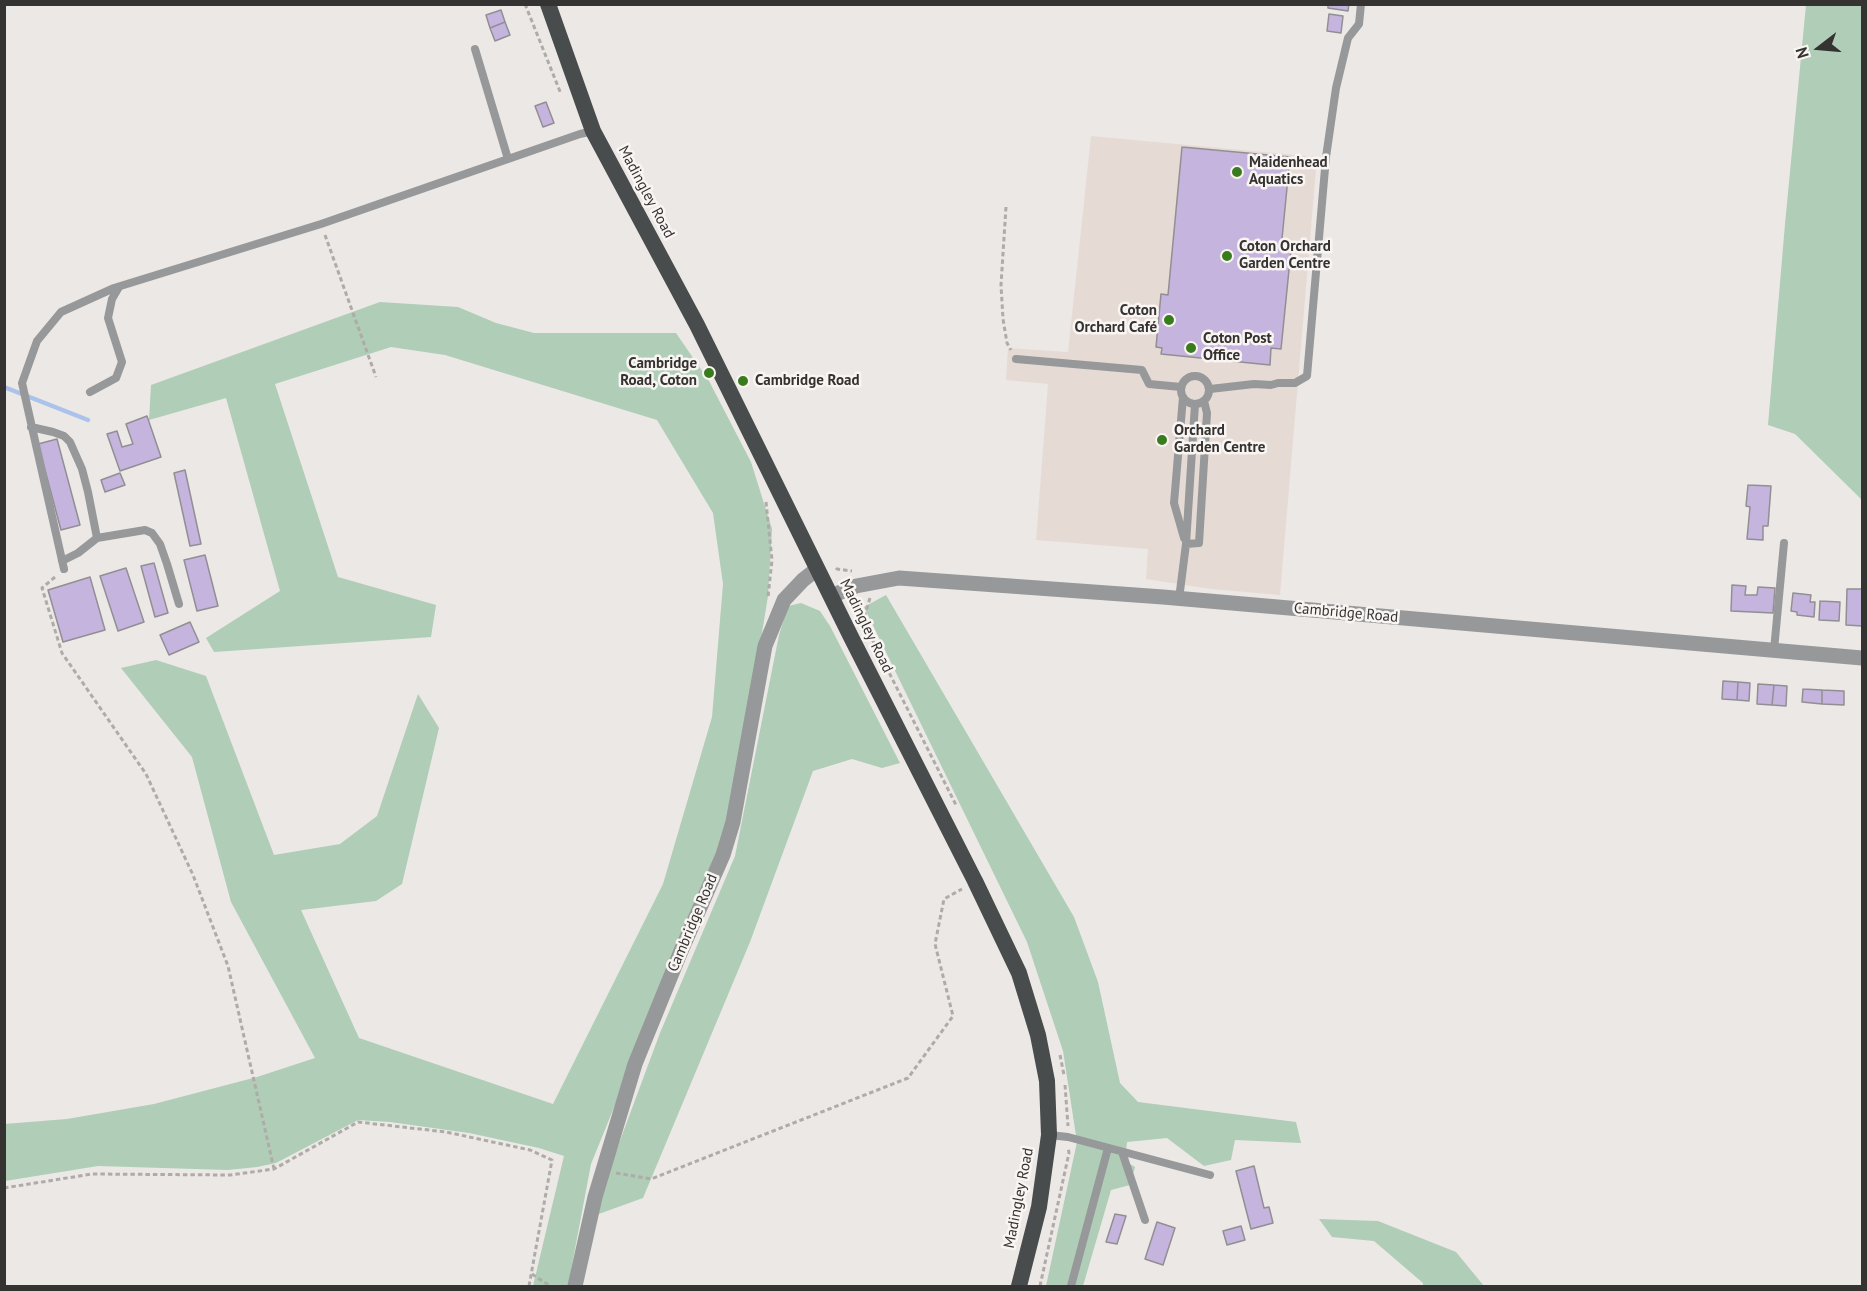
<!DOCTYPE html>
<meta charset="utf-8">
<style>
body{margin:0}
#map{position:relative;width:1867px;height:1291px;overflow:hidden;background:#ece8e5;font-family:"PT Sans",sans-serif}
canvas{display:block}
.frame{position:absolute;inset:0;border:6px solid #353332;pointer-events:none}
.north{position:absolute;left:1789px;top:18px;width:60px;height:60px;-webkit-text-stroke:4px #f9f5f3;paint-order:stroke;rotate:254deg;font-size:16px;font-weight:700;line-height:24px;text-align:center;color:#353332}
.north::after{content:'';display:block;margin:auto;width:21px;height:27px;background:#353332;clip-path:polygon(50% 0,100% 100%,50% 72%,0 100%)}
</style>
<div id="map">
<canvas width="1867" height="1291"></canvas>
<div class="frame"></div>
<div class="north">N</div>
</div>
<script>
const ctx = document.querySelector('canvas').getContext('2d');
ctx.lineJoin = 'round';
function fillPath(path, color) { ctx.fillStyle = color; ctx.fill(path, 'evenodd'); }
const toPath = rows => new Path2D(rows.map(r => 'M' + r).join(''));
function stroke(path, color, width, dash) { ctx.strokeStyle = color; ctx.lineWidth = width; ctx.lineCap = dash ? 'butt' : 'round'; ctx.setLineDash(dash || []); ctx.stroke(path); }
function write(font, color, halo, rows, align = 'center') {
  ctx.font = font + ' "PT Sans",sans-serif'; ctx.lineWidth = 5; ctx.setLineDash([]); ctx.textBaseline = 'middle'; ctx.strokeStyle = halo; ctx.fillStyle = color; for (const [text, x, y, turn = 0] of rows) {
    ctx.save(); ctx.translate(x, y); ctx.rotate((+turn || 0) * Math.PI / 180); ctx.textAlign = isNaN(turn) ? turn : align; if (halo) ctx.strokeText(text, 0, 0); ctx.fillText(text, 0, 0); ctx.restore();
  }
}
fillPath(toPath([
 [1091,136,1317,157,1280,595,1211,589,1146,579,1148,549,1036,540,1048,384,1006,380,1008,348,1068,352]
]), '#e6dad4');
fillPath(toPath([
 [1806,5,1862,5,1862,500,1795,434,1768,425,1785,224],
 [380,302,458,307,496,323,534,333,676,333,709,381,751,462,772,529,768,596,742,756,723,849,648,1024,591,1164,568,1286,533,1286,564,1156,539,1148,469,1133,390,1122,358,1120,276,1163,257,1167,228,1170,98,1166,5,1181,4,1124,67,1119,154,1104,257,1077,315,1058,231,902,192,757,121,668,156,660,206,676,274,855,340,844,377,816,418,694,439,728,402,884,376,901,301,910,359,1038,553,1104,663,884,712,717,723,584,713,513,657,420,445,355,391,347,275,384,338,577,436,605,431,637,214,652,206,638,280,591,226,398,149,420,151,385],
 [886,595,1074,917,1098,982,1120,1083,1138,1102,1296,1122,1301,1143,1235,1140,1231,1160,1204,1166,1167,1138,1127,1142,1125,1161,1135,1167,1130,1185,1111,1190,1083,1286,1046,1286,1077,1142,1063,1051,1027,942,864,607],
 [801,603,820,611,830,626,900,763,882,768,852,759,813,771,750,942,643,1198,596,1215,599,1197,660,1033,735,856,779,635,788,606],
 [1319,1219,1378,1221,1456,1252,1484,1286,1423,1286,1423,1283,1374,1241,1332,1237]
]), '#afcdb7');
stroke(toPath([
 [4,387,88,420]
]), '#abc3eb', 4.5);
const building = toPath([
 [1328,4,1349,4,1348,11,1328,8,1328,4],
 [501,10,505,22,490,28,486,15,501,10],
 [1329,14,1343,16,1341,33,1327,31,1329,14],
 [505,22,510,35,495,41,490,28,505,22],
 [546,102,554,123,543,127,535,106,546,102],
 [1182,147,1290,157,1281,249,1291,250,1281,349,1271,348,1270,365,1161,354,1162,348,1156,347,1161,294,1168,295,1182,147],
 [147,416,161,457,120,471,107,434,117,431,122,447,133,444,126,424,147,416],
 [57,439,80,525,61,530,38,444,57,439],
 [185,470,201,544,190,546,174,473,185,470],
 [120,473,125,485,105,492,101,480,120,473],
 [1748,485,1771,486,1768,526,1763,526,1763,540,1747,539,1750,507,1746,506,1748,485],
 [205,555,218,606,197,611,184,560,205,555],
 [154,563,168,613,155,617,141,566,154,563],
 [126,568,144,622,118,631,100,576,126,568],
 [90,577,105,630,63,642,48,590,90,577],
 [1732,585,1746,586,1745,595,1757,595,1758,587,1775,588,1773,613,1731,611,1732,585],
 [1847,589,1862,589,1862,626,1846,625,1847,589],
 [1793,593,1811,595,1810,602,1815,602,1814,617,1797,615,1797,612,1791,611,1793,593],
 [1820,601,1840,602,1839,621,1819,620,1820,601],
 [190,622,199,642,169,655,160,635,190,622],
 [1723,681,1738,682,1737,700,1722,699,1723,681],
 [1738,682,1750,683,1749,701,1737,700,1738,682],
 [1758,684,1774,685,1772,705,1757,704,1758,684],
 [1774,685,1787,686,1786,706,1772,705,1774,685],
 [1803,689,1822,690,1822,704,1802,702,1803,689],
 [1822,690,1844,691,1844,705,1822,704,1822,690],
 [1254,1166,1264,1208,1269,1207,1273,1223,1251,1229,1236,1171,1254,1166],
 [1115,1214,1126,1216,1117,1244,1106,1242,1115,1214],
 [1157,1222,1175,1228,1163,1265,1145,1259,1157,1222],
 [1241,1226,1245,1240,1227,1245,1223,1231,1241,1226]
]);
fillPath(building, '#c5b4de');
stroke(building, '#918f93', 1.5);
stroke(toPath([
 [525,4,561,94],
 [1006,207,1001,285,1003,319,1007,343,1011,350],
 [325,235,376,377],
 [766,502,772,560,768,597],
 [836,568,837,569,852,571],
 [55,577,42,588,62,653,146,774,193,875,228,966,274,1169],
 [870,598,863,621,956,805],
 [1060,1055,1064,1075],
 [1065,1085,1068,1126],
 [616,1173,651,1179,908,1078,953,1016,935,944,944,899,962,889],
 [4,1188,92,1174,230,1175,274,1169,358,1122,446,1132,530,1150,552,1160,529,1286],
 [532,1274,550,1286],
 [1040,1286,1069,1153,1068,1147]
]), '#aeaba9', 3, [4.5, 3]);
stroke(toPath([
 [475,49,508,159],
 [1016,359,1142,370,1149,384,1181,387],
 '1181 390a14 14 0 1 1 28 0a14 14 0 1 1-28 0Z',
 [1210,389,1254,384,1271,385,1278,383,1295,383,1307,376,1326,157,1336,88,1348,38,1359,24,1361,4],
 [90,392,116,378,122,362,108,318,112,299,119,287],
 [1183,397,1174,503,1184,538],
 [31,427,53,432,64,436,70,442,82,469,88,492,97,538,78,553,62,561],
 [97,538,145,530,152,533,160,544,167,564,179,604],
 [1186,544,1199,543,1207,413,1204,401],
 [64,569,22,383,37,341,61,312,114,288,321,224,580,134,593,131],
 [1179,599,1186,544,1195,404],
 [1774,650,1784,543],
 [1049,1135,1068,1137,1210,1175],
 [1122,1152,1145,1220],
 [1071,1286,1108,1148]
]), '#969899', 8);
stroke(toPath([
 [831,596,856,586,899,578,1163,597,1862,658],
 [575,1286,595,1197,635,1064,681,951,723,855,733,822,765,646,784,600,803,580,817,569]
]), '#969899', 15);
stroke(toPath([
 [548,4,593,131,697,325,851,637,975,881,1019,973,1038,1035,1047,1081,1049,1135,1039,1207,1019,1286]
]), '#484c4d', 16);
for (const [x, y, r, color] of [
 [1237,172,6,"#387c1e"],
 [1227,256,6,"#387c1e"],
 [1169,320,6,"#387c1e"],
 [1191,348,6,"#387c1e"],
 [709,373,6,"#387c1e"],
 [743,381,6,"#387c1e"],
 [1162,440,6,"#387c1e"]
]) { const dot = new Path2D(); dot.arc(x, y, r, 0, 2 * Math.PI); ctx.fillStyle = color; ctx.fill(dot); stroke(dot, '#f9f5f3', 2); }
write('bold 15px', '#353332', '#f9f5f3', [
 ["Maidenhead",1249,163],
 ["Aquatics",1249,180],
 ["Coton Orchard",1239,247],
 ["Garden Centre",1239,264],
 ["Coton",1157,311,"right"],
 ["Orchard Café",1157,328,"right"],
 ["Coton Post",1203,339],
 ["Office",1203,356],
 ["Cambridge",697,364,"right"],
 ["Road, Coton",697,381,"right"],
 ["Cambridge Road",755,381],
 ["Orchard",1174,431],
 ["Garden Centre",1174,448]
], 'left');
write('15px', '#353332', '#f9f5f3', [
 ["Madingley Road",646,192,62],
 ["Cambridge Road",1346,613,5],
 ["Madingley Road",866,626,64],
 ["Cambridge Road",693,923,-67],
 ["Madingley Road",1019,1198,-79]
]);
</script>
